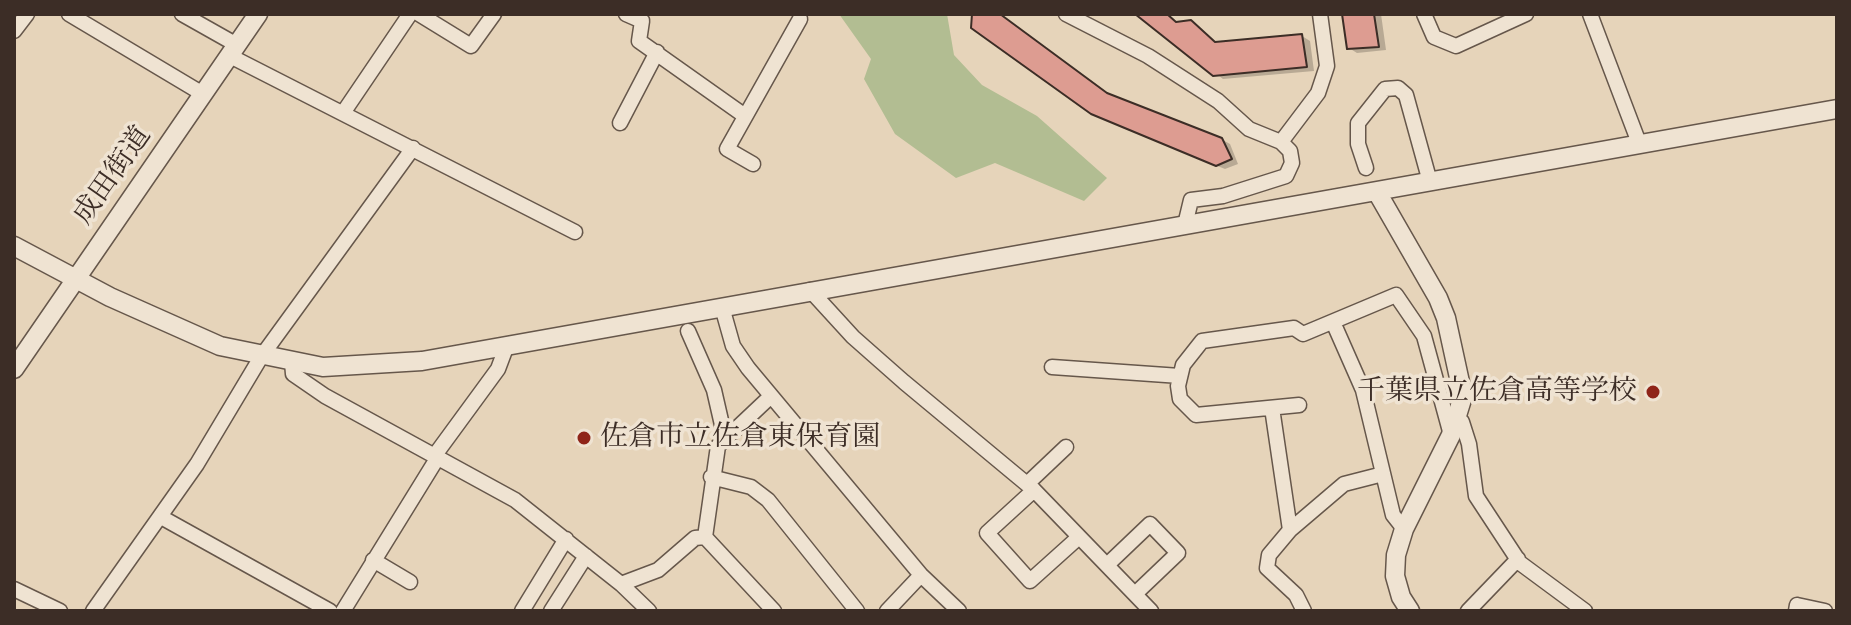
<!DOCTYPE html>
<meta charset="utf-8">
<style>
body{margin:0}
#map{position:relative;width:1851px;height:625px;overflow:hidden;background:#e6d4ba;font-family:"IM FELL French Canon",serif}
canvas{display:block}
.frame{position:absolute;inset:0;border:16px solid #3c2d26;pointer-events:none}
</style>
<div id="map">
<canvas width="1851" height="625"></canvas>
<div class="frame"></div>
</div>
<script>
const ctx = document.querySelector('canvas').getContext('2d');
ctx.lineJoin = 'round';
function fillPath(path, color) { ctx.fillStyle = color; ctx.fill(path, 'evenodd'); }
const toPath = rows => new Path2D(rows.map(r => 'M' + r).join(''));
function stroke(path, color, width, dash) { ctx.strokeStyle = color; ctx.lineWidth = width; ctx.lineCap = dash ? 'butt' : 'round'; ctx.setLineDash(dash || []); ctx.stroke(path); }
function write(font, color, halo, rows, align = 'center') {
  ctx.font = font + ' "IM FELL French Canon","Noto Serif JP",serif'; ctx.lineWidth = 7; ctx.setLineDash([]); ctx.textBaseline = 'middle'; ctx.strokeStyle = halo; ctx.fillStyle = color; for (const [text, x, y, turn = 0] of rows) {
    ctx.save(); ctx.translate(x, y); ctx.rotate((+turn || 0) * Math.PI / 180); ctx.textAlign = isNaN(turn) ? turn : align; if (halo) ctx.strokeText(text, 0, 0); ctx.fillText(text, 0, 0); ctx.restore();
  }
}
fillPath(toPath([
 [839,14,947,14,954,55,982,85,1037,116,1107,178,1084,201,995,163,956,178,895,134,864,79,871,59]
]), '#b2bd92');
fillPath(toPath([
 [974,14,999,14,1110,96,1221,139,1230,144,1238,164,1225,169,1118,126],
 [1139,14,1167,14,1178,24,1199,27,1217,44,1302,36,1310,41,1314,71,1223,79],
 [1344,14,1381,14,1386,50,1357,53,1349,48]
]), '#0003');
const building = toPath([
 [972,14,1000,14,1107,93,1222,138,1232,159,1216,166,1091,114,971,28,972,14],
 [1135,14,1167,14,1176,22,1191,20,1215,42,1302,34,1307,67,1213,76,1135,14],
 [1342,14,1374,14,1379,47,1347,49,1342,14]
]);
fillPath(building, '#dd9c91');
stroke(building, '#3c2d26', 2);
const minor = toPath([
 [69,14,203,94],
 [182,14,237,45],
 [419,14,471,46,494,14],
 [626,14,642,21,639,41,745,116],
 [1066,14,1148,56,1218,101,1249,129,1281,142,1290,151,1292,163,1286,176,1223,196,1191,200,1185,225],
 [1424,14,1434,37,1456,46,1526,14],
 [1590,14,1639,143],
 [14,31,27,14],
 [230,56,575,232],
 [343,113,410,14],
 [620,123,657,52],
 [1281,142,1318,93,1327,66,1320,14],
 [753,164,727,149,800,19],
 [1366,168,1358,144,1358,123,1385,89,1398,88,1406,95,1430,182],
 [810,290,853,337,904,382,1034,490,1151,611],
 [722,307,733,346,748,368,921,575,959,611],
 [1333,322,1363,390,1393,515,1404,529],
 [688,331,714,390,725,438],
 [292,362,293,374,325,396,515,500,621,584,658,570,695,538,705,537],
 [1052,367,1180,376],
 [771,396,718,446,705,537,774,611],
 [1299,405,1196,415,1180,399,1178,386,1183,365,1202,341,1294,328,1303,334,1396,295,1424,336,1451,435],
 [1272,408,1290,530],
 [1456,422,1462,422,1469,444,1476,496,1520,563,1585,611],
 [435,455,498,369,507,345],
 [711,477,751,487,768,500,857,611],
 [1027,484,1066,447],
 [1034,490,987,533,1030,581,1079,537],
 [161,517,330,611],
 [373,560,410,582],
 [1107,565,1150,524,1178,553,1135,594],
 [621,584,649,611],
 [14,589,60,611],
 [93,611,197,464,261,357,413,148],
 [343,611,438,457],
 [522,611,566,539],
 [551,611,586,556],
 [887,611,921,575],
 [1304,611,1296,595,1267,568,1269,555,1290,530,1344,484,1383,474],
 [1468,611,1518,559],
 [1796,611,1797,605,1825,611]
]);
const tertiary = toPath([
 [1377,192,1438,298,1446,318,1463,396,1451,435,1404,529,1396,555,1395,576,1401,597,1410,611],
 [14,246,110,297,220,346,323,367,422,361,1837,109],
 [14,369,258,14]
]);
stroke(minor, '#66574b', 17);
stroke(tertiary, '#66574b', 21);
stroke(minor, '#efe3d2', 14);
stroke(tertiary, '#efe3d2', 18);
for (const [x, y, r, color] of [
 [1653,392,8,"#8f2418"],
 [584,438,8,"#8f2418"]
]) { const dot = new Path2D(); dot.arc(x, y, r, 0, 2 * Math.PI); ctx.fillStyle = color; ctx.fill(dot); stroke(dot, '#efe3d2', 3); }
write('28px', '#3c2d26', '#efe3d2', [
 ["成田街道",113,176,-55]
]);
write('28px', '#3c2d26', '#efe3d2', [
 ["千葉県立佐倉高等学校",1637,392],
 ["佐倉市立佐倉東保育園",600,438,"left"]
], 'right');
</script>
